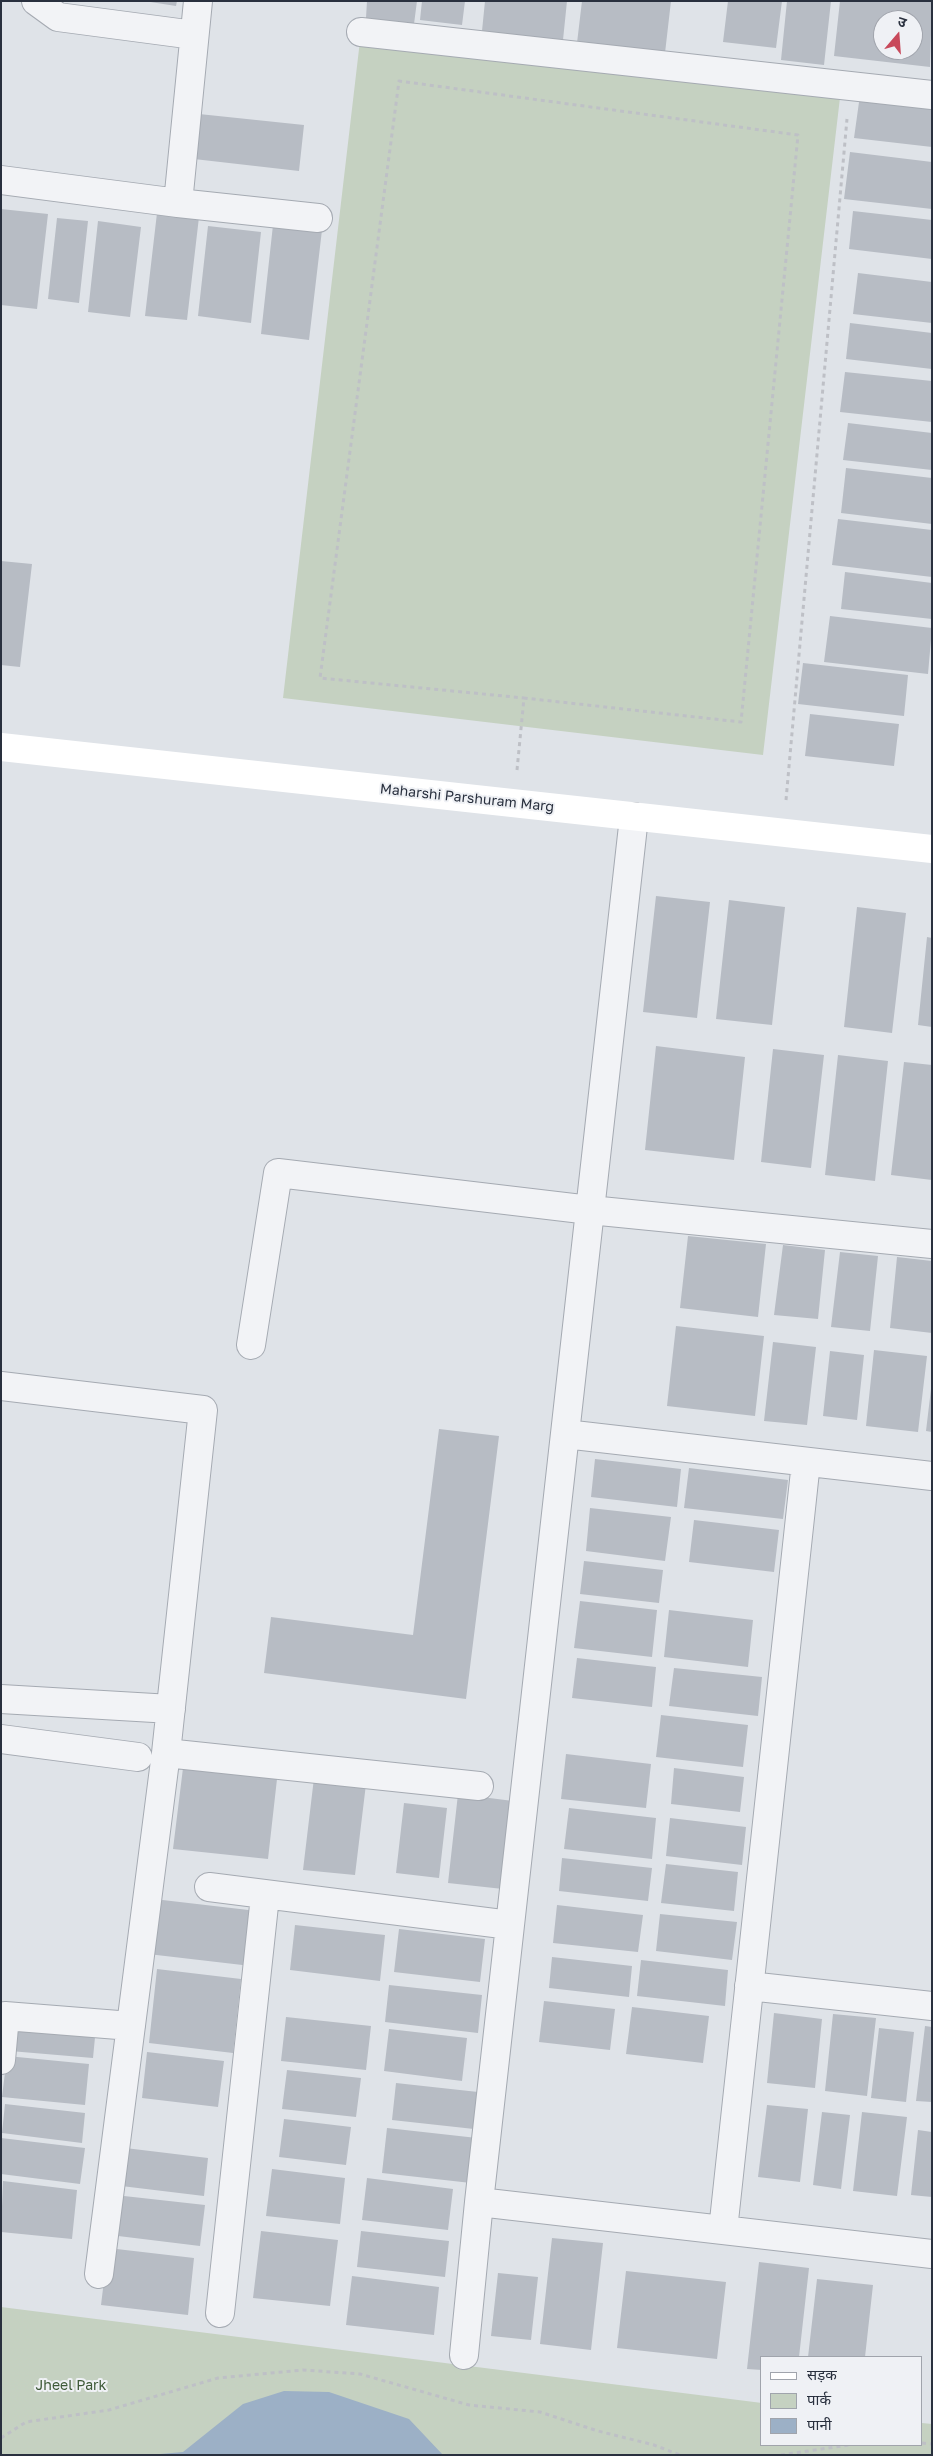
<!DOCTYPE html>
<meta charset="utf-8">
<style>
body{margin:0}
#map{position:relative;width:933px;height:2456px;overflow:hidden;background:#dfe3e8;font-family:"Golos Text","Noto Sans Devanagari",sans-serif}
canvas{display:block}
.frame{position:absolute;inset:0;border:2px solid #29303e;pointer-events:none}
.legend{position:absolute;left:760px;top:2356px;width:162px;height:90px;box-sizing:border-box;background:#eff1f5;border:1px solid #a0a4ac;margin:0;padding:6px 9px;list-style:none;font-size:15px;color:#29303e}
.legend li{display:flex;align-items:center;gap:10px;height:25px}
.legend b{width:25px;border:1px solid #a0a4ac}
.north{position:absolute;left:873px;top:10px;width:50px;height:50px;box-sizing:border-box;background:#eff1f5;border:1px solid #a0a4ac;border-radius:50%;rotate:18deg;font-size:14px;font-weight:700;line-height:20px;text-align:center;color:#29303e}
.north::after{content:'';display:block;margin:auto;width:18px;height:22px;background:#c8495b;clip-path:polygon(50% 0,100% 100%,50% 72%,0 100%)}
</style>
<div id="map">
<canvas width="933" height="2456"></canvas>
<div class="frame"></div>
<ul class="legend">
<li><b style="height:6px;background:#fff"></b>सड़क</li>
<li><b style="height:14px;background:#c5d1c1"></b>पार्क</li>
<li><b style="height:14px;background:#9cb0c6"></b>पानी</li>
</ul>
<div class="north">उ</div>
</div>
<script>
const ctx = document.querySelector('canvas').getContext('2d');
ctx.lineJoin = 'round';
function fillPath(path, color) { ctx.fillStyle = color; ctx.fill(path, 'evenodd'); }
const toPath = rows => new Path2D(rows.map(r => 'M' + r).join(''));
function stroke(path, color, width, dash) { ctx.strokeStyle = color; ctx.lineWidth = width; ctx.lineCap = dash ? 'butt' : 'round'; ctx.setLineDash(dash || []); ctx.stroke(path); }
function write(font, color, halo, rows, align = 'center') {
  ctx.font = font + ' "Golos Text",sans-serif'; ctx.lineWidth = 4; ctx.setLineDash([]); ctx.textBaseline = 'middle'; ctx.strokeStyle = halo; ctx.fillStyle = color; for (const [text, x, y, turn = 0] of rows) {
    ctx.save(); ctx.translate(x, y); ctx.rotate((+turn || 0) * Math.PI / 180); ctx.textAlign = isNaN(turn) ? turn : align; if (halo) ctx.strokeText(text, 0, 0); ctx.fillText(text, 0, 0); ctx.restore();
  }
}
fillPath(toPath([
 [361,32,841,89,763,755,283,698],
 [1,2307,762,2403,762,2445,922,2445,922,2423,932,2424,932,2455,1,2455]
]), '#c5d1c1');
fillPath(toPath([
 [284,2391,329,2392,409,2419,443,2455,149,2455,183,2452,243,2404]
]), '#9cb0c6');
fillPath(toPath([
 [144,1,177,1,176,6],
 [367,1,417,1,414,24,366,18],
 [422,1,465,1,462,25,420,20],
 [485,1,567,1,563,40,482,31],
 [582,1,671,1,665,53,577,43],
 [728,1,782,1,776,48,723,42],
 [787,1,831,1,824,65,781,60],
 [840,1,932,1,930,67,834,56],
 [883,20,913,20,913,50,883,50],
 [860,95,932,103,932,147,854,138],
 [199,114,304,125,299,171,194,159],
 [850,152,932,162,932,209,844,199],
 [1,209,48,214,37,309,1,305],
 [853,211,932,220,932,259,849,249],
 [157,213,199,217,187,320,145,316],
 [57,218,88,221,79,303,48,299],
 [98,221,141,227,130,317,88,312],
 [273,225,322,230,309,340,261,334],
 [208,226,261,232,251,323,198,316],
 [858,273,932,282,932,323,853,314],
 [850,323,932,333,932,369,846,359],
 [845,372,932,381,932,422,840,412],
 [848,423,932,433,932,470,843,460],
 [846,468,932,478,932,524,841,513],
 [838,519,932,530,932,577,832,565],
 [1,561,32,564,20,667,1,665],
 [845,572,932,583,932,619,841,609],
 [830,616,932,628,928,674,824,662],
 [803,663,908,675,904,716,798,704],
 [810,714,899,724,894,766,805,756],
 [656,896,710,902,697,1018,643,1012],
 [729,900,785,907,772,1025,716,1019],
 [857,907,906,913,892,1033,844,1027],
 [927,937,932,938,932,1027,918,1025],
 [656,1046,745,1057,734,1160,645,1150],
 [773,1049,824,1055,811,1168,761,1162],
 [838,1055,888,1061,875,1181,825,1175],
 [904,1062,932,1065,932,1180,891,1175],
 [688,1236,766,1244,758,1317,680,1308],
 [783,1245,825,1250,818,1319,774,1315],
 [840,1252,878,1256,870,1331,831,1327],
 [897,1257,932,1261,932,1333,890,1328],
 [676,1326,764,1336,755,1416,667,1406],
 [773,1342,816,1347,807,1425,764,1421],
 [874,1350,927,1356,918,1432,866,1426],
 [830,1351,864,1355,857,1420,823,1416],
 [931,1389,932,1390,932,1432,926,1431],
 [439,1429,499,1436,466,1699,264,1673,271,1617,413,1635],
 [595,1459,681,1469,677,1507,591,1497],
 [689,1468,788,1480,783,1519,684,1508],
 [590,1508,671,1517,665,1561,586,1551],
 [694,1520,779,1530,774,1572,689,1562],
 [584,1561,663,1570,659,1603,580,1594],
 [580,1601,657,1610,652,1657,574,1648],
 [669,1610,753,1620,748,1667,664,1657],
 [577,1658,656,1667,652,1707,572,1698],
 [674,1668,762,1677,758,1716,669,1706],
 [661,1715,748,1725,743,1767,656,1757],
 [566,1754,651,1764,646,1808,561,1799],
 [183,1768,277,1779,268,1859,173,1849],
 [674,1768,744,1777,740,1812,671,1804],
 [314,1778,366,1784,355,1875,303,1870],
 [458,1794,513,1801,503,1889,448,1883],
 [404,1803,447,1808,439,1878,396,1873],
 [569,1808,656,1818,652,1859,564,1849],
 [670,1818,746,1827,742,1865,666,1856],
 [562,1858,652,1868,648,1901,559,1891],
 [666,1864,738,1872,734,1911,661,1903],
 [154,1899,257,1911,251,1966,148,1954],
 [557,1905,643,1915,638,1952,553,1943],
 [660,1914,737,1922,732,1960,656,1951],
 [295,1925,385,1935,380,1981,290,1970],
 [399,1929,485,1939,480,1982,394,1972],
 [552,1957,632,1966,629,1997,549,1988],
 [641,1960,728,1970,725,2006,637,1996],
 [157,1969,241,1979,233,2053,149,2043],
 [389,1985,482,1995,478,2033,385,2022],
 [544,2001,615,2009,610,2050,539,2042],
 [632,2007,709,2016,703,2063,626,2054],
 [774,2013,822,2019,815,2088,767,2083],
 [833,2014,876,2018,867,2096,825,2091],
 [286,2017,371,2026,366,2070,281,2061],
 [13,2019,96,2027,93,2058,10,2051],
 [925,2026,932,2027,932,2102,916,2101],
 [879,2028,914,2032,906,2102,871,2098],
 [389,2029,467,2038,462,2081,384,2071],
 [147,2052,224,2061,218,2107,142,2098],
 [7,2056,89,2064,85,2105,2,2097],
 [287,2070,361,2078,356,2117,282,2109],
 [396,2083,478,2092,474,2129,392,2120],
 [5,2104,85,2113,82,2143,2,2133],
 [767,2105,808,2109,800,2182,758,2177],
 [822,2112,850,2115,841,2189,813,2185],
 [862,2112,907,2117,897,2196,853,2191],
 [284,2119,351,2127,346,2165,279,2157],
 [387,2128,477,2138,471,2183,382,2173],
 [918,2130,932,2132,932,2197,911,2195],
 [1,2138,85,2148,80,2184,1,2174],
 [117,2147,208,2158,204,2196,113,2185],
 [272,2169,345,2178,340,2224,266,2216],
 [367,2178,453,2189,448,2230,362,2220],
 [3,2181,77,2190,72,2239,1,2232],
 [115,2195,205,2205,200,2246,110,2235],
 [261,2231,338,2240,330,2306,253,2298],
 [361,2231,449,2241,445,2277,357,2267],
 [552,2238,603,2243,591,2350,540,2344],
 [108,2248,194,2258,188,2315,101,2305],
 [759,2262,809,2268,799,2357,762,2357,762,2370,747,2369],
 [626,2271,726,2282,717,2359,617,2348],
 [498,2273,538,2277,531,2340,491,2336],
 [352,2276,439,2287,434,2335,346,2325],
 [817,2279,873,2285,865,2357,808,2357]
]), '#b7bcc4');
const street = toPath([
 [36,1,58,17,194,35],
 [361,32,932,95],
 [1,180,178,203,198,1],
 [178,203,318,218],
 [251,1345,278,1173,590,1210,932,1244],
 [1,1386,203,1410,166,1753,99,2274],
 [565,1434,932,1476],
 [1,1699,171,1709],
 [1,1739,138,1757],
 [166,1753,479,1786],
 [209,1887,510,1925],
 [749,1986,932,2006],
 [1,2060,5,2016,131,2026],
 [479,2202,932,2254],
 [723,2230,806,1462],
 [220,2313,265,1896],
 [464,2355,479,2202,634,817]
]);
stroke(street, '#a5aab2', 30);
stroke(toPath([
 [517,770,524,698,741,722,798,135,399,81,320,678,524,698],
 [786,800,847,119],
 [1,2438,26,2422,109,2410,218,2378,303,2370,360,2374,469,2405,540,2412,598,2431,654,2445,680,2455],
 [922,2443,932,2444],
 [781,2455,849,2445]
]), '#bec0c6', 3, [4, 4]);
stroke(street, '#f2f3f6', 28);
stroke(toPath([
 [1,747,932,849]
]), '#fff', 28);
write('14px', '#29303e', '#eff1f5', [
 ["Maharshi Parshuram Marg",467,798,6]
]);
write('14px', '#3d5937', '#eff1f5', [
 ["Jheel Park",71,2386]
]);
</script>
